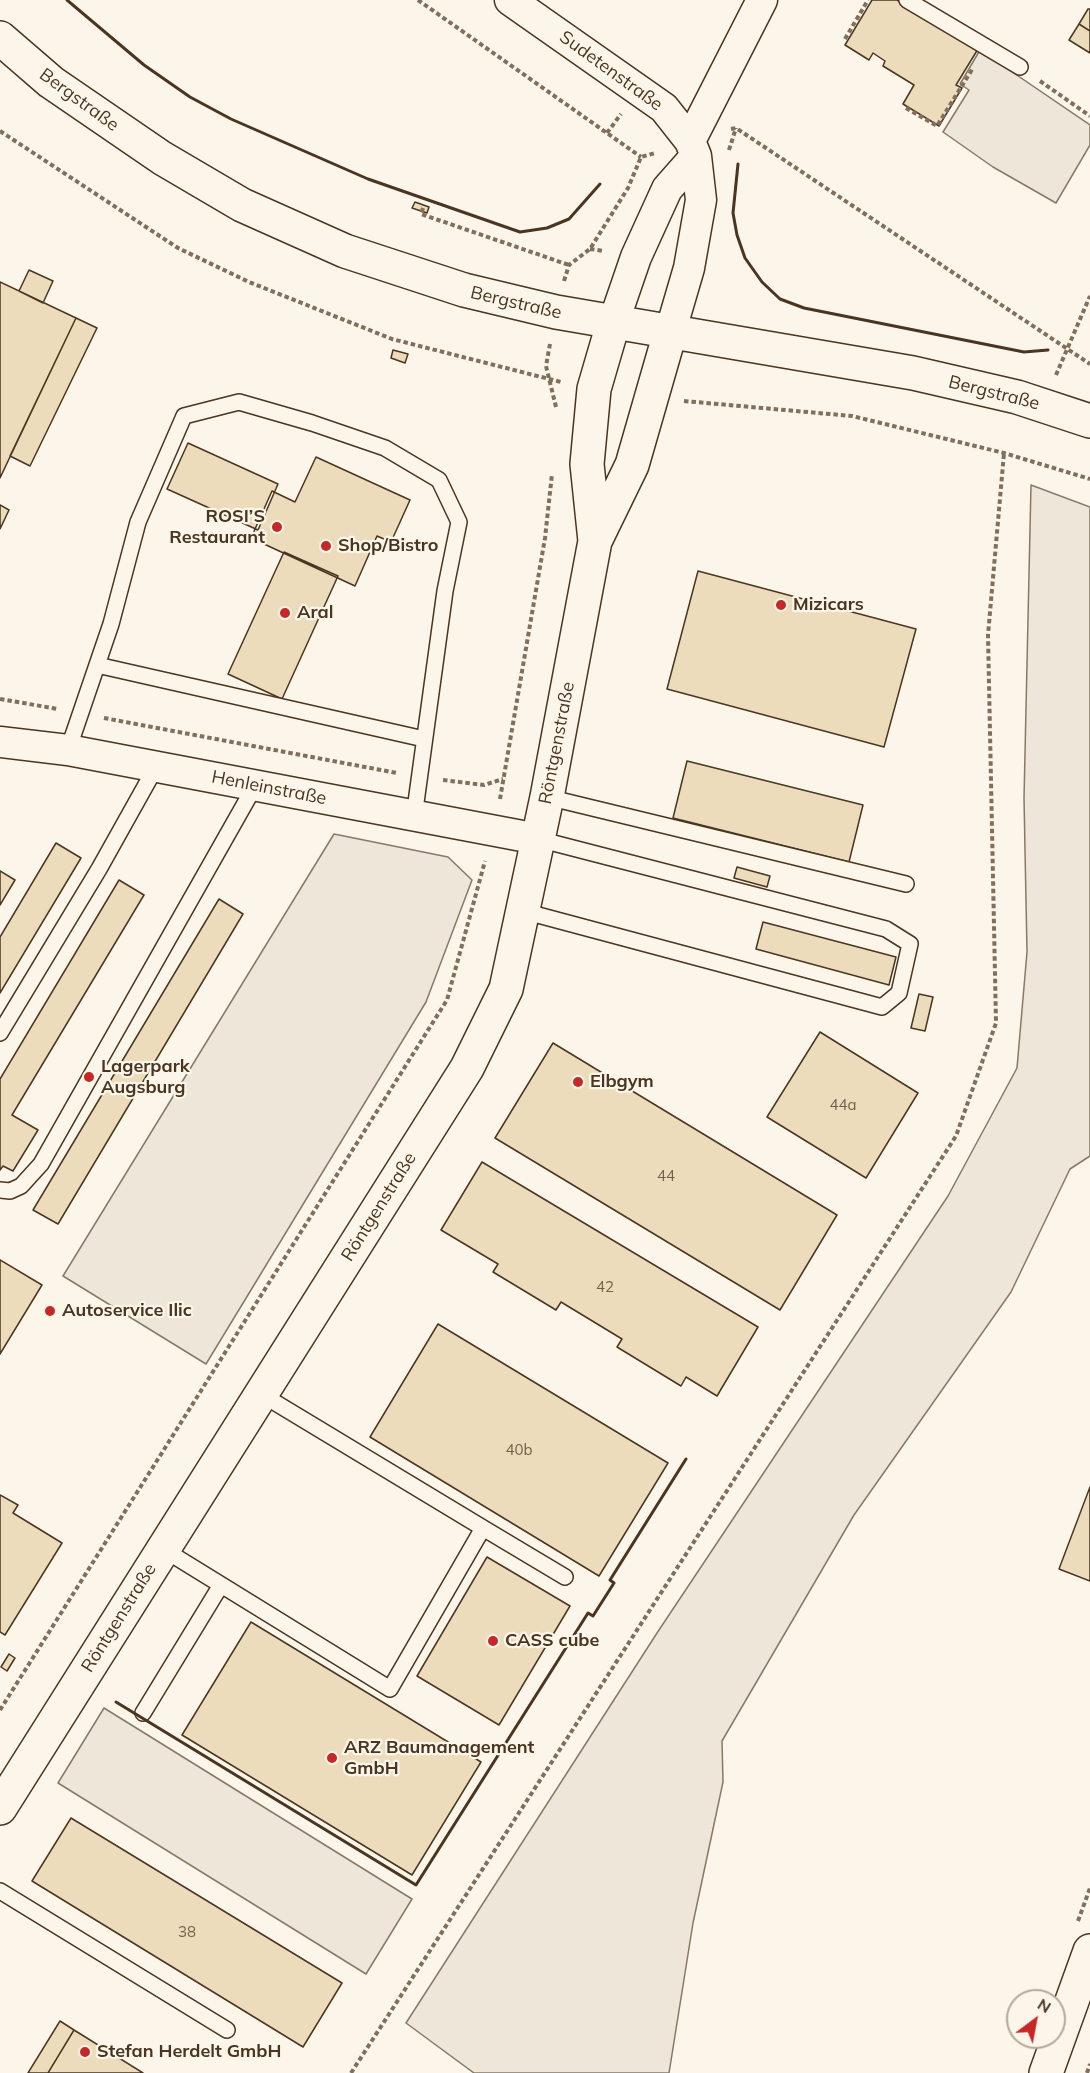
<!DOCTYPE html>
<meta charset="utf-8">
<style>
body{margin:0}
#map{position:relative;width:1090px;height:2073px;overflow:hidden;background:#fbf6e9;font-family:Mulish,sans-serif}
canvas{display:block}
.north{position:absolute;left:1006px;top:1989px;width:60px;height:60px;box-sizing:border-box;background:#fbf6e9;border:2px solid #b4a999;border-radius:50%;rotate:32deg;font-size:16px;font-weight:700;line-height:24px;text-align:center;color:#4a3520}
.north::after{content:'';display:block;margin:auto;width:21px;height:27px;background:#c62828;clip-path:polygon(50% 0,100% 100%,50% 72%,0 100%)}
</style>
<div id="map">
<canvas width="1090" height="2073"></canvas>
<div class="north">N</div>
</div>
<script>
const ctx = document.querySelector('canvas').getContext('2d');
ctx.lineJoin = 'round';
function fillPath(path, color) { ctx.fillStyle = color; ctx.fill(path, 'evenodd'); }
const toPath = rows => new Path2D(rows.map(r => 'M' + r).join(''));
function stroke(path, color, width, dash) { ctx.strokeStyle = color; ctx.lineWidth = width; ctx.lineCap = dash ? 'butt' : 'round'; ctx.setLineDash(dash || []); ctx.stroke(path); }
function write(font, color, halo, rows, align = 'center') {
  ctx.font = font + ' Mulish,sans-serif'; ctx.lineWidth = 4.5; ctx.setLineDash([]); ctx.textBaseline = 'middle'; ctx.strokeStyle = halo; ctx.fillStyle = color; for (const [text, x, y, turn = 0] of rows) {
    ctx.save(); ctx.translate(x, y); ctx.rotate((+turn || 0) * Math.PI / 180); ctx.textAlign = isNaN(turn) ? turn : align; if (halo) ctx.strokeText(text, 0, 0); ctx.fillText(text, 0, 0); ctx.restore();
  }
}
const green = toPath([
 [980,50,1090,125,1090,145,1056,203,993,167,943,132,969,90,960,84,980,50],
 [1031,485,1090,507,1090,1156,1070,1169,1011,1292,854,1515,722,1741,723,1782,693,1923,669,2073,474,2073,406,2023,657,1633,948,1196,1017,1068,1027,952,1024,798,1031,485],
 [334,834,448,857,472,880,426,1002,206,1364,63,1276,334,834],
 [104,1708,412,1899,366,1974,58,1783,104,1708]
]);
fillPath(green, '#ede6d9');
stroke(green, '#887966', 1.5);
const building = toPath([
 [872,0,897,0,978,49,956,85,962,88,939,126,903,104,914,85,883,66,885,61,873,53,869,60,845,45,872,0],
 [1088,9,1090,9,1090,31,1079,24,1088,9],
 [1079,24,1090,31,1090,53,1069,40,1079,24],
 [415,202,429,207,427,213,412,208,415,202],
 [29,270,53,281,43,303,19,291,29,270],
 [0,282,76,318,0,478,0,282],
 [76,318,97,328,30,466,10,456,76,318],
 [393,350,408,354,405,363,391,358,393,350],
 [188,443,278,484,258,530,167,489,188,443],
 [316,457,410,500,391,542,377,536,355,586,251,538,272,491,295,502,316,457],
 [0,505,9,510,0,529,0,505],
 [284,552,338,576,282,699,228,674,284,552],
 [698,571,916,629,884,747,667,689,698,571],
 [687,761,863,805,849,862,673,818,687,761],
 [56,843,81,858,0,993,0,937,56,843],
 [737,867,770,876,767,887,734,878,737,867],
 [0,871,15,880,0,905,0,871],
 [119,880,144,895,12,1115,38,1130,13,1171,3,1166,0,1170,0,1079,119,880],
 [219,899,243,914,58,1224,33,1210,219,899],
 [763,922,896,957,889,985,756,949,763,922],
 [919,994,933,997,925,1031,911,1028,919,994],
 [820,1032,918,1093,866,1178,767,1117,820,1032],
 [553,1043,837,1215,780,1310,495,1138,553,1043],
 [482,1162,758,1327,717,1396,686,1377,681,1386,617,1347,622,1339,561,1302,556,1310,493,1272,498,1264,441,1230,482,1162],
 [0,1260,42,1285,0,1354,0,1260],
 [438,1324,668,1463,599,1576,370,1437,438,1324],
 [1090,1487,1090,1581,1059,1569,1090,1487],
 [0,1495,18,1505,13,1513,62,1543,5,1635,0,1632,0,1495],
 [487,1557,570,1606,499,1725,417,1676,487,1557],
 [251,1622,481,1762,412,1875,182,1735,251,1622],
 [9,1654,15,1658,7,1671,1,1667,9,1654],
 [71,1818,342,1983,303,2047,32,1881,71,1818],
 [60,2021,74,2030,48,2073,28,2073,60,2021],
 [74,2030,143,2073,48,2073,74,2030]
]);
fillPath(building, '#ecdcbc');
stroke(building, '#4a3520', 1.5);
const service = toPath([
 [907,0,1020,67],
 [97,665,424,739],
 [68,750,111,624,138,522,184,416,239,402,312,423,385,448,439,480,459,522,445,591,414,817],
 [547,797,906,884],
 [523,911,882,1007,899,993,910,944,886,929,538,839],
 [0,1033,99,869,156,767],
 [0,1190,10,1191,21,1186,41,1164,256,784],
 [483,1528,565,1577],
 [163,1549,390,1689,483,1528,261,1394],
 [143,1713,221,1585],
 [0,1891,227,2030]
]);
const minor = toPath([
 [510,0,664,108,690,141,696,156,701,200,689,268,670,333],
 [690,141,762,0],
 [613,324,636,257,667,189,696,156],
 [0,742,68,750,538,839]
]);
const tertiary = toPath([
 [0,38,51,82,162,158,242,205,345,251,464,290,556,312,913,373,1017,397,1090,421],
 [595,541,587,464,594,389,613,324],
 [0,1808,467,1068,506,989,547,797,595,541,632,465,670,333],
 [1046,2073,1090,1951]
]);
stroke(service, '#4a3520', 18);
stroke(minor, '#4a3520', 33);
stroke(tertiary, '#4a3520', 36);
stroke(toPath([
 [418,0,641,157],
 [845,39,868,0],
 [1040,81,1090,116],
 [906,108,937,126,973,68],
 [731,129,736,128,1090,364],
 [0,131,178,248,249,282,392,339,561,382],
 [607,133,621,114],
 [729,150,736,128],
 [423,208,421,214,569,265],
 [590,249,604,251],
 [564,281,569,265,590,249,628,188,641,157,655,153],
 [550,344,546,366,556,407],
 [1056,375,1090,296],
 [684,401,852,416,1004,453,1090,479],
 [0,699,58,709],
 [104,718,397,773],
 [443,780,484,785,503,779],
 [500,799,545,538,552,474],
 [0,1710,447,1000,485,861],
 [1078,1921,1090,1888],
 [351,2073,956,1136,996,1023,988,635,1004,453],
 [1087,2073,1090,2064]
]), '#7f6f5c', 4, [4.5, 3]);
stroke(service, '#fbf6e9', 15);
stroke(minor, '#fbf6e9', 30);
stroke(tertiary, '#fbf6e9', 33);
stroke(toPath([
 [67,0,144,65,190,97,231,119,368,179,520,232,547,228,569,219,600,184],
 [738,164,733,213,737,235,745,258,762,282,780,299,804,308,1024,352,1048,350],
 [116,1702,416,1885,588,1613,593,1616,614,1583,610,1580,686,1459]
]), '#4a3520', 3);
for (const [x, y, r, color] of [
 [277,527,6,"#c62828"],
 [326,546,6,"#c62828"],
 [781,605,6,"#c62828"],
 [285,613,6,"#c62828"],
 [89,1077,6,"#c62828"],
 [578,1082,6,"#c62828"],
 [50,1311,6,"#c62828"],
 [493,1641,6,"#c62828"],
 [332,1758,6,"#c62828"],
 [85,2052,6,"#c62828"]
]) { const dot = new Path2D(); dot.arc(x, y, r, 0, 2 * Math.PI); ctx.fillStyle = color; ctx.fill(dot); stroke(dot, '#fbf6e9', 2); }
write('15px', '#725f47', null, [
 ["44a",843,1105],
 ["44",666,1176],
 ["42",605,1287],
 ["40b",519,1450],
 ["38",187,1932]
]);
write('18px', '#4a3520', '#fbf6e9', [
 ["Sudetenstraße",611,71,36],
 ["Bergstraße",79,100,36],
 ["Bergstraße",516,303,13],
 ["Bergstraße",994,393,14],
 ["Röntgenstraße",557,743,-79],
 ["Henleinstraße",269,788,11],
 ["Röntgenstraße",379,1207,-58],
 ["Röntgenstraße",119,1618,-58]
]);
write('bold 18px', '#4a3520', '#fbf6e9', [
 ["ROSI’S",265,517,"right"],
 ["Restaurant",265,538,"right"],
 ["Shop/Bistro",338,546],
 ["Mizicars",793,605],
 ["Aral",297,613],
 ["Lagerpark",101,1067],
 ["Augsburg",101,1088],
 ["Elbgym",590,1082],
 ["Autoservice Ilic",62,1311],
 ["CASS cube",505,1641],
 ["ARZ Baumanagement",344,1748],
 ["GmbH",344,1769],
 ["Stefan Herdelt GmbH",97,2052]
], 'left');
</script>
